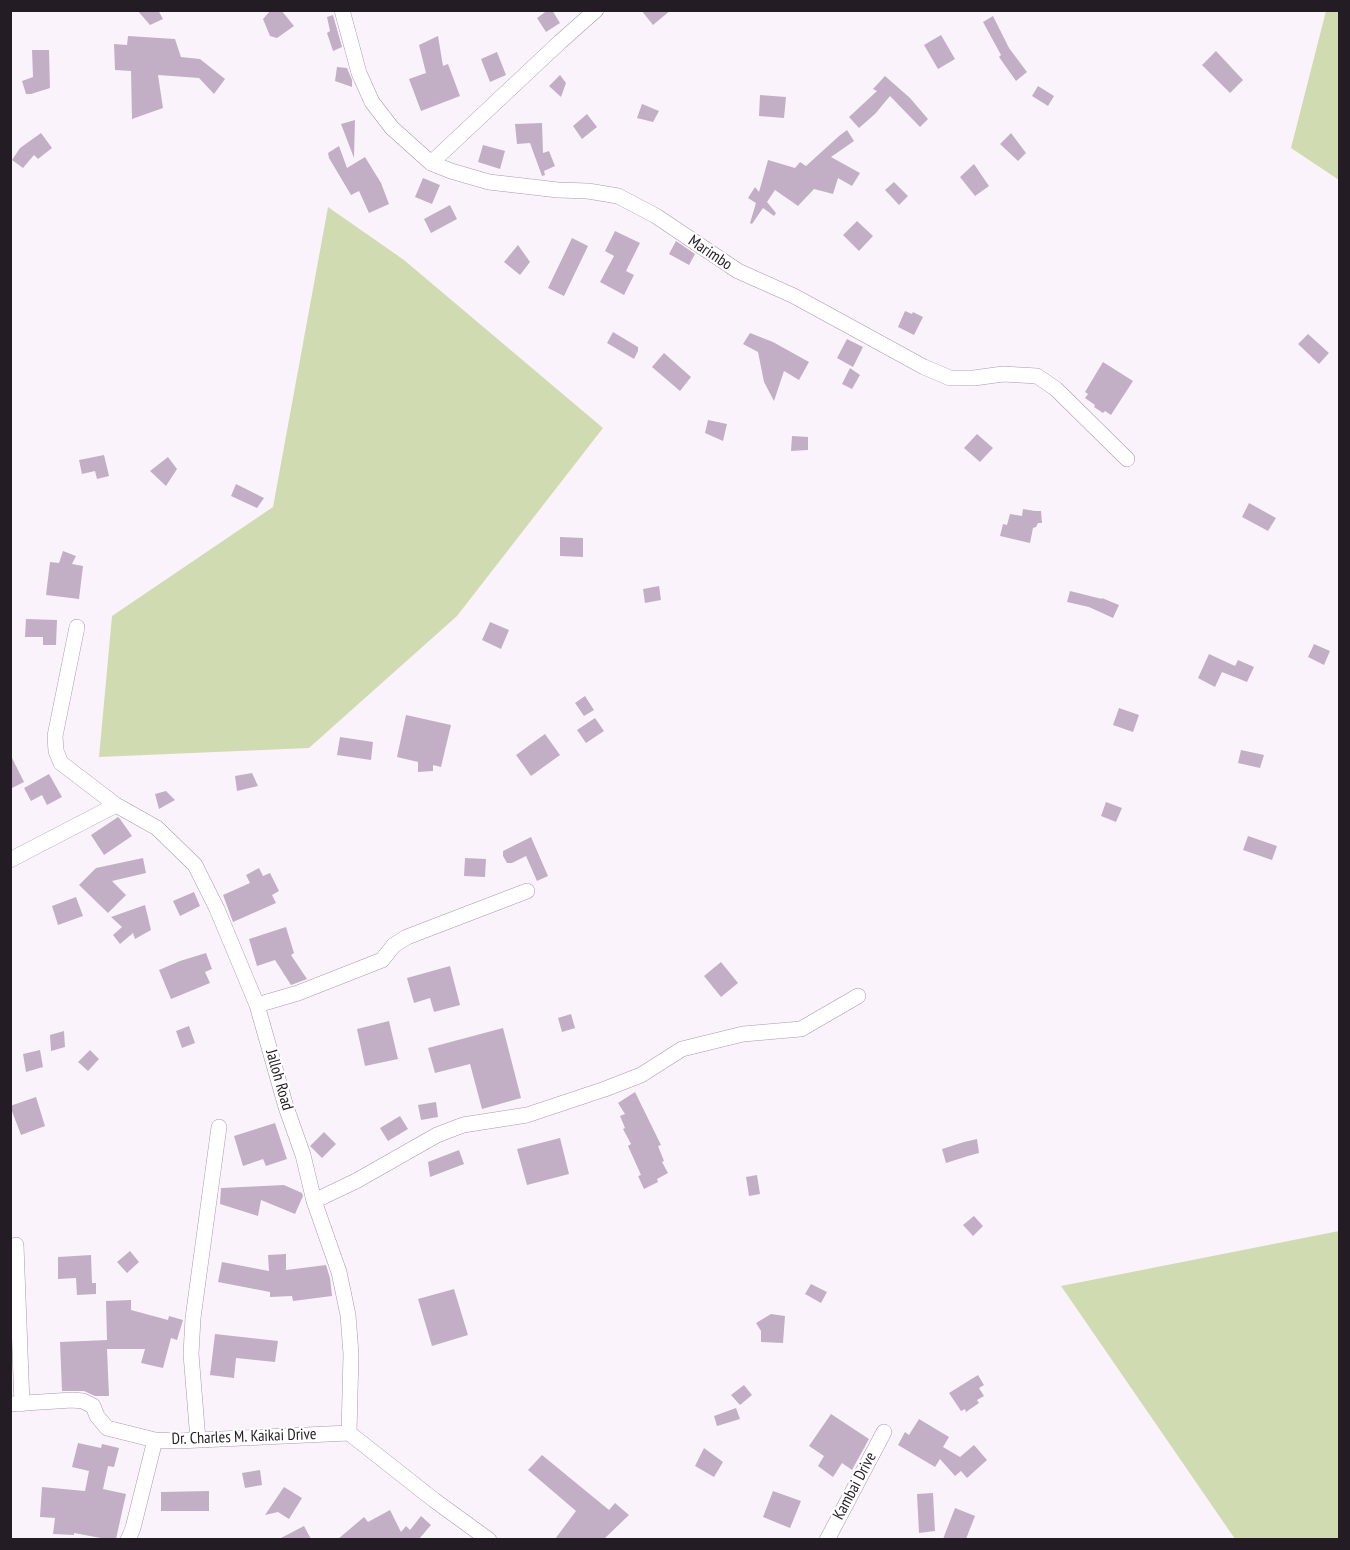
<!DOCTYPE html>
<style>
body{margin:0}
#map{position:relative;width:1350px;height:1550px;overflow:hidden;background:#fbf3fc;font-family:"PT Sans Narrow",sans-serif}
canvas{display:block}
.frame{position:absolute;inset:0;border:12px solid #231c24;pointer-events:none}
</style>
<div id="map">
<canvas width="1350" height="1550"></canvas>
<div class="frame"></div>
</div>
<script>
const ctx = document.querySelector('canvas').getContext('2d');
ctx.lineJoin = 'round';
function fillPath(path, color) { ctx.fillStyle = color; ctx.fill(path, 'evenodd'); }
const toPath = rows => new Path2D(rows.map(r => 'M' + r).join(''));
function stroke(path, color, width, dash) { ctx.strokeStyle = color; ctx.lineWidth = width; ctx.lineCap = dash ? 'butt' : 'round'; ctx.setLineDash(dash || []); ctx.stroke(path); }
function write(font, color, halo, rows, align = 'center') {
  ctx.font = font + ' "PT Sans Narrow",sans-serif'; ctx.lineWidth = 4.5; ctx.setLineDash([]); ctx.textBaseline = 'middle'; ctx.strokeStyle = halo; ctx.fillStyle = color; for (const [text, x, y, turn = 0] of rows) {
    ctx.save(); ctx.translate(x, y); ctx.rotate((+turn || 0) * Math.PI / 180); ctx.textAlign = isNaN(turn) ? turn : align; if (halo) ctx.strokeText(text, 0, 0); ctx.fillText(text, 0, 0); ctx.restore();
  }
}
fillPath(toPath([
 [1326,11,1339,11,1339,180,1291,148],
 [328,207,404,260,603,428,457,616,309,748,99,757,112,616,273,507],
 [1339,1231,1339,1539,1235,1539,1061,1286]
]), '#d1dbb2');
fillPath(toPath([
 [137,10,158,10,163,19,150,25],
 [271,10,281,10,294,26,277,38,270,36,263,19],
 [548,10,552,10,560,23,546,32,537,18],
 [641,10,671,10,653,25],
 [333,15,342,47,333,51,327,33,330,31,327,17],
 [993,16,1009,48,1027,72,1016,81,999,57,1001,55,983,22],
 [941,35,955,59,938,69,924,45],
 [128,36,175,39,181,57,200,59,225,79,214,94,199,78,158,75,163,108,132,119,131,71,115,70,114,44,127,45],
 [438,36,443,66,448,64,460,96,421,111,409,79,426,73,419,45],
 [32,50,49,50,50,88,31,94,26,94,22,81,33,77],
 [1216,51,1243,80,1230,93,1202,65],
 [497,52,506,75,490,82,481,59],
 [337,67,347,68,352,80,352,87,335,81],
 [560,75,566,83,561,97,549,86],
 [885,76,910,98,928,119,920,127,890,96,875,114,859,128,849,117,877,91,873,89],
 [1038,86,1054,96,1048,106,1032,96],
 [760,95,786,97,784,118,759,116],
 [642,104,659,111,653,122,637,118],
 [587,114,597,127,582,139,573,126],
 [355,120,354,158,341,124],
 [542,123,543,153,549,151,555,166,544,171,545,175,542,176,530,143,517,144,515,124],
 [847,130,854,141,831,157,860,173,852,186,838,178,833,194,814,189,798,206,775,190,767,202,776,213,774,216,763,208,752,224,750,223,756,203,748,198,755,187,759,192,768,160,795,168,800,162,806,166,839,136],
 [41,133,52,148,38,159,34,155,23,168,12,160,20,148],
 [1011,133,1026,153,1018,161,1000,144],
 [483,145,505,151,500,169,478,162],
 [339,146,347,168,365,157,381,183,389,204,369,213,359,191,351,195,329,158,328,153],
 [974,164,989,186,975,196,960,177],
 [423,178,440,185,432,204,415,197],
 [894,182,908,196,899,205,885,190],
 [450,205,457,219,431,233,424,219],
 [857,221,873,236,859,251,843,235],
 [615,231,640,243,626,271,634,275,624,295,600,282,614,256,605,251],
 [572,238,588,246,564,296,548,288],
 [676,241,695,254,689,265,669,254],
 [518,245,530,262,520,275,504,262],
 [905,311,912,314,913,312,923,317,914,335,898,327],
 [613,332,638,347,638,351,634,359,607,343],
 [750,333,773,342,809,362,799,380,784,371,774,401,764,382,758,352,743,344],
 [1308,334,1329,353,1319,364,1298,344],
 [847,339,863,347,853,367,837,358],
 [664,353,691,377,680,391,652,367],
 [1103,362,1133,381,1111,415,1105,411,1103,413,1094,407,1095,405,1085,398,1088,394,1085,392],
 [850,368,860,375,852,389,842,384],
 [708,420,727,424,723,441,705,433],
 [977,434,993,448,980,462,964,448],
 [792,436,808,437,808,450,791,451],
 [104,455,109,476,97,479,95,471,82,474,79,460],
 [168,457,177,469,166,486,150,471],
 [236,484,264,498,257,508,231,496],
 [1249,503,1276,518,1268,531,1242,517],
 [1023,509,1035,511,1041,511,1042,523,1038,523,1036,527,1033,528,1030,543,1000,536,1003,524,1007,525,1010,514,1022,516],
 [560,537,583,538,583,557,560,556],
 [63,551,76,556,72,564,83,566,79,599,46,595,50,562,59,563],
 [659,586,661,600,645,603,643,589],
 [1070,591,1102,599,1102,598,1119,605,1113,618,1089,607,1067,602],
 [26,619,57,620,56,645,43,645,43,637,25,637],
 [490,622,509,630,501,649,482,640],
 [1314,644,1330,651,1324,665,1308,657],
 [1209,654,1235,666,1238,660,1254,667,1247,682,1222,672,1215,687,1198,678],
 [585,696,594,710,584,716,575,703],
 [1119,708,1139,715,1133,732,1113,725],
 [406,715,451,725,441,767,433,765,433,771,418,772,418,762,397,757],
 [595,718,604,731,586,743,577,730],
 [545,734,560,755,531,776,516,755],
 [340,737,373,742,371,760,337,755],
 [1241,750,1264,755,1260,768,1238,763],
 [10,754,24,782,10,789],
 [252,773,258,786,237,791,235,776],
 [49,774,62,797,47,805,42,795,31,801,24,788],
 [166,791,175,800,159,809,155,794],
 [1106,802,1122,808,1116,822,1101,816],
 [118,817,120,819,132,836,104,855,91,835],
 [1248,836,1277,846,1272,860,1243,850],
 [531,837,548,876,537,881,526,856,512,863,507,863,503,856,503,851],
 [143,858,146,873,112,881,126,895,108,913,79,885,96,868],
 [465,858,486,859,485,877,464,876],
 [259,868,263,876,270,873,279,891,272,895,276,903,233,922,223,895,250,883,246,875],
 [194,892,200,906,180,916,173,901],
 [76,897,83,916,58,925,52,906],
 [145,905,151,930,135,939,133,933,120,944,113,935,122,927,111,917],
 [286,927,294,953,291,955,307,979,291,985,275,960,257,966,249,939],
 [206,953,212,969,205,972,210,983,171,999,159,970,180,961],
 [721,962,738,983,721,997,704,976],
 [450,966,460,1005,434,1012,430,998,414,1003,407,978],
 [571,1014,575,1028,562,1032,558,1018],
 [389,1021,398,1059,365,1066,357,1029],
 [189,1026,195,1043,182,1048,176,1031],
 [503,1028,521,1098,482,1109,470,1064,435,1073,428,1048],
 [64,1031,65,1047,51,1051,50,1035],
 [40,1050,43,1067,26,1072,23,1054],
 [90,1050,99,1059,88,1071,78,1062],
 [635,1092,661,1145,658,1146,664,1161,662,1162,668,1173,657,1179,658,1182,644,1189,638,1176,641,1175,628,1146,631,1144,623,1129,625,1128,620,1116,625,1114,618,1103],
 [36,1097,45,1126,21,1135,10,1106],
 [436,1102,438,1117,421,1120,418,1105],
 [400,1116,408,1129,388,1141,380,1128],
 [275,1123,287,1159,266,1166,263,1159,243,1166,234,1136],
 [324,1132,336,1144,322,1158,310,1146],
 [560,1138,569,1174,527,1185,517,1149],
 [977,1139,979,1153,968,1156,946,1163,942,1149,964,1142],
 [459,1150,464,1164,430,1177,428,1162],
 [757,1175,760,1194,749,1196,746,1177],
 [284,1185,302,1193,303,1196,295,1214,261,1200,258,1216,220,1204,221,1188],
 [974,1216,983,1226,973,1236,963,1225],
 [130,1251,139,1262,127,1273,117,1262],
 [286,1254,286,1270,326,1265,330,1278,332,1296,293,1301,292,1296,270,1297,270,1292,218,1282,222,1262,269,1271,268,1255],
 [91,1255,92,1283,96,1283,96,1294,77,1295,76,1278,58,1279,58,1257],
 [811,1284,827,1292,821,1303,805,1294],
 [454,1289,468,1335,432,1346,418,1299],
 [131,1300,131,1310,168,1320,169,1316,183,1320,177,1340,171,1338,163,1368,141,1363,145,1349,107,1349,109,1396,95,1396,84,1391,62,1391,60,1342,107,1340,106,1301],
 [771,1314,785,1316,783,1343,761,1342,761,1331,756,1323],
 [215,1334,278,1341,275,1362,236,1358,234,1378,210,1375],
 [978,1375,984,1385,979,1388,984,1396,977,1400,979,1403,966,1412,965,1409,961,1411,949,1393],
 [744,1385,752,1395,740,1405,731,1395],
 [736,1408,740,1419,717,1426,714,1416],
 [831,1414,869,1439,852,1470,842,1463,833,1477,818,1466,824,1456,809,1446],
 [919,1419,949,1437,943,1447,960,1457,974,1445,987,1460,967,1478,961,1471,955,1476,940,1459,935,1467,898,1445,905,1432,909,1435],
 [78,1443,101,1448,102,1444,119,1448,114,1467,108,1466,103,1489,126,1494,116,1539,106,1539,74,1533,74,1535,53,1534,55,1518,40,1517,42,1487,85,1491,89,1471,72,1467],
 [704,1448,723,1462,714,1477,695,1466],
 [542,1455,609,1510,615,1503,629,1515,604,1539,555,1539,576,1511,528,1470],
 [260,1470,262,1485,245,1488,242,1473],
 [284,1487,302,1498,289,1519,278,1512,265,1515],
 [209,1491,209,1511,161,1511,161,1492],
 [773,1491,801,1501,790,1528,763,1517],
 [933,1493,935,1531,919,1533,917,1494],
 [955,1508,975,1516,966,1539,943,1539],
 [390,1510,401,1532,406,1526,410,1530,421,1516,431,1525,419,1539,338,1539,364,1517,368,1522],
 [304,1526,311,1539,279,1539]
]), '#c2afc5');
const street = toPath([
 [342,10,359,73,372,102,392,128,431,163,451,171,489,182,558,190,588,191,618,196,656,216,738,271,794,296,924,367,950,378,974,378,1003,374,1037,376,1056,389,1127,459],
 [431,163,560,42,596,10],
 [77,627,55,736,56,751,61,763,116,805,157,828,195,865,217,909,257,1005,286,1107,303,1155,314,1201,339,1272,348,1315,351,1354,349,1433],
 [10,860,116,805],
 [257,1005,298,993,382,960,394,945,407,937,527,891],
 [314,1201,356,1181,437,1135,463,1125,527,1115,605,1089,641,1075,682,1049,743,1034,801,1029,858,996],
 [16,1245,22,1404],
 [10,1404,72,1400,83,1401,93,1406,97,1416,107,1428,155,1440,178,1441,349,1433],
 [349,1433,434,1500,489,1540],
 [198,1440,191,1354,193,1318,219,1127],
 [128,1540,133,1528,155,1440],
 [827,1540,884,1432]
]);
stroke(street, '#aa98ae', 16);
stroke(street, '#fff', 15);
write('16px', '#231c24', '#fff', [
 ["Marimbo",710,253,34],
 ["Jalloh Road",279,1080,74],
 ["Dr. Charles M. Kaikai Drive",244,1437,-2],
 ["Kambai Drive",855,1486,-62]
]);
</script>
